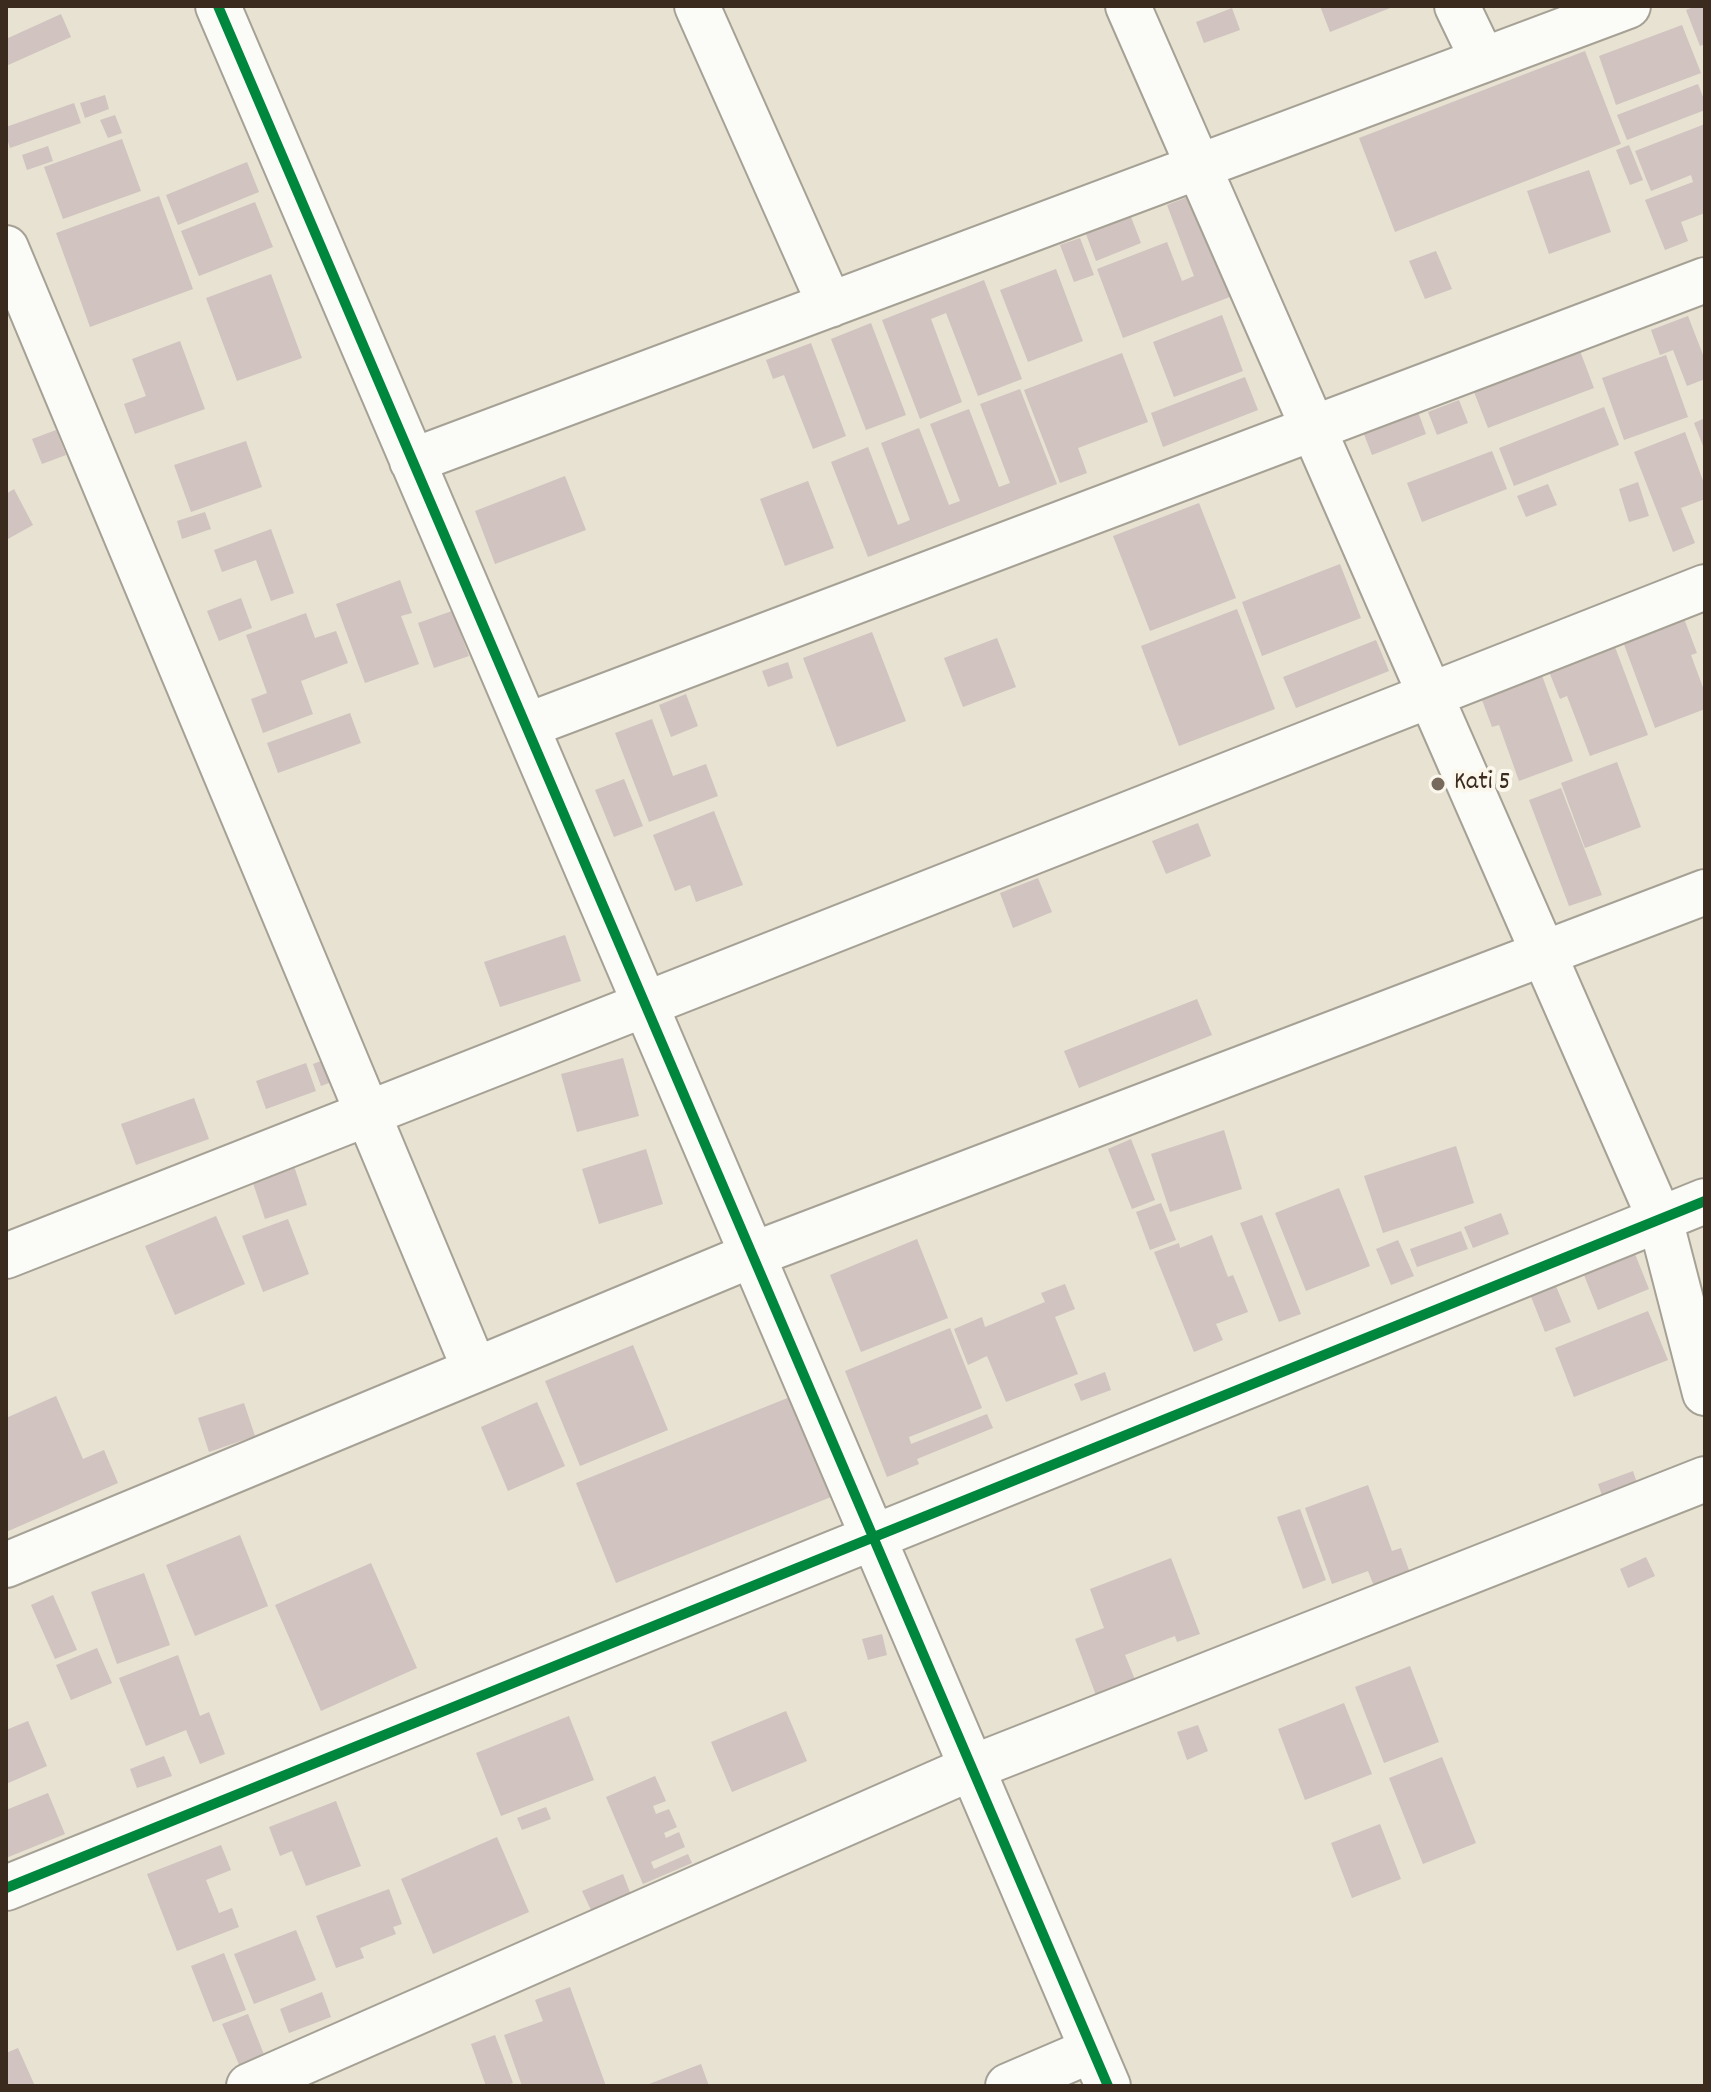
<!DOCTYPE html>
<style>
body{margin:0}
#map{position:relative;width:1711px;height:2092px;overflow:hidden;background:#e7e2d1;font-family:Dekko,sans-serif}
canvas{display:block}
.frame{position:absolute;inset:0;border:8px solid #3b2a1e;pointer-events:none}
</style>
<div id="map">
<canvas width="1711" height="2092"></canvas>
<div class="frame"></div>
</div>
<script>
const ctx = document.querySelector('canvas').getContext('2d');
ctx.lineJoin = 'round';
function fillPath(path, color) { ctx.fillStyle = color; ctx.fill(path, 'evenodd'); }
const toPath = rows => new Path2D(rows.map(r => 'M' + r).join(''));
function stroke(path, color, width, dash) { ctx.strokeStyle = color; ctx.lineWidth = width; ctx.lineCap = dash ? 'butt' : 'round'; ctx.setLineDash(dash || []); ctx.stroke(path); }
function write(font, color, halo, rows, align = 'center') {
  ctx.font = font + ' Dekko,sans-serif'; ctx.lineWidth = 8; ctx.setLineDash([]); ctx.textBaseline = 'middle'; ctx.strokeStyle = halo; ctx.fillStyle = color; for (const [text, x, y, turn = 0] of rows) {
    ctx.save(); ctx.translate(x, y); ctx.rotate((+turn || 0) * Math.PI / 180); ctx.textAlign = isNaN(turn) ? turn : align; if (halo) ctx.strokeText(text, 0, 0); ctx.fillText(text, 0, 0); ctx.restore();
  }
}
fillPath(toPath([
 [1320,6,1395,6,1330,32],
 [1696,6,1705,6,1705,44,1700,46,1686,10],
 [1232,8,1240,30,1204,43,1196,22],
 [61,14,71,37,6,66,6,39],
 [1682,25,1701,73,1616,105,1599,56],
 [1585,51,1621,144,1395,232,1359,138],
 [1698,84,1705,102,1705,110,1627,140,1617,115],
 [105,95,109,109,85,118,80,103],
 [74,103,81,123,10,148,6,135,6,127],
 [115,115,122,133,108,138,100,120],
 [1705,124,1705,213,1681,222,1688,241,1665,250,1645,200,1693,182,1691,175,1651,191,1635,151],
 [122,139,141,191,63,219,44,167],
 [1629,145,1643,180,1630,185,1616,150],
 [48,146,53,161,27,170,22,155],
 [247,162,259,192,178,225,166,195],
 [1589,170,1611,232,1549,254,1527,191],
 [1195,194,1235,295,1123,338,1097,269,1167,242,1182,281,1194,276,1167,205],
 [159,196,193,289,90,327,56,233],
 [255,202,273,247,199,276,181,231],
 [1131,217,1141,243,1096,261,1086,234],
 [1080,238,1094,275,1074,282,1060,245],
 [1436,251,1452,289,1425,299,1409,261],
 [1056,269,1083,341,1028,362,1000,290],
 [271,274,302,358,237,381,206,298],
 [984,280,1022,379,978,396,946,313,931,319,962,402,920,419,882,320],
 [1222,315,1243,371,1174,397,1153,342],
 [1688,316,1705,360,1705,379,1687,386,1673,350,1660,355,1651,330],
 [871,323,906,415,866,430,831,339],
 [180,341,205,409,135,434,124,404,146,396,132,359],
 [811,343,846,436,813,449,784,375,773,379,766,360],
 [1580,351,1594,388,1488,428,1474,392],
 [1122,353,1148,422,1078,448,1087,473,1060,483,1024,390],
 [1666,355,1688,417,1624,440,1602,378],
 [1245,377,1258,410,1163,447,1151,413],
 [1020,389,1057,484,868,557,831,462,868,447,898,525,910,520,881,443,919,428,949,505,960,501,930,424,969,409,999,487,1010,483,980,404],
 [1459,400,1468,423,1437,435,1428,412],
 [1604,407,1619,445,1514,486,1499,448],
 [1417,409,1426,434,1372,455,1362,429],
 [1705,418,1705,451,1694,423],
 [56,430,66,455,42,464,32,439],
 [1685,432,1705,486,1705,499,1681,508,1695,543,1673,552,1634,452],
 [246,441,262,487,191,512,174,465],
 [1492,451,1507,489,1422,522,1407,483],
 [565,476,586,530,495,564,475,511],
 [808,481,834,548,785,566,760,499],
 [1638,482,1649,516,1629,522,1619,489],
 [1548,484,1557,505,1526,517,1517,496],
 [14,489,33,525,6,540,6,494],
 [1199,503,1236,598,1150,631,1113,536],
 [205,512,211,529,182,539,177,521],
 [271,529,294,593,271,601,256,560,222,572,214,550],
 [1340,564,1361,618,1262,656,1242,602],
 [400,580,412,613,401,616,419,664,365,683,336,604],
 [241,598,252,628,219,641,207,611],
 [1237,609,1275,709,1179,746,1141,646],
 [452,611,469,656,434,668,418,623],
 [306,613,315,638,336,631,348,663,301,681,313,714,263,733,251,699,267,693,246,635],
 [1683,616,1697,653,1691,655,1705,693,1705,709,1655,728,1622,639],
 [872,632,906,721,837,747,803,658],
 [997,638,1016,687,963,707,944,658],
 [1612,639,1648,735,1590,756,1567,696,1560,699,1546,664],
 [1376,640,1389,671,1296,708,1283,677],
 [788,662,793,678,768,687,762,671],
 [1540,670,1573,761,1519,781,1499,725,1492,727,1479,692],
 [686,694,698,726,671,737,659,705],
 [350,713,361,743,278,773,267,743],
 [652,719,673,776,706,764,718,796,649,822,615,733],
 [1617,762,1641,827,1585,848,1561,783],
 [624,779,643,826,614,837,595,790],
 [1561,788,1602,895,1569,906,1529,800],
 [714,811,743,885,696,902,690,885,675,891,653,835],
 [1198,823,1211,856,1166,874,1152,841],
 [1038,878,1052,912,1013,928,1000,893],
 [565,935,581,981,500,1007,484,962],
 [1197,999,1212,1035,1079,1088,1064,1051],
 [337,1055,345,1077,321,1086,313,1064],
 [623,1058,639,1116,577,1132,561,1074],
 [306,1063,316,1091,266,1109,256,1081],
 [194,1098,209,1139,136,1165,121,1124],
 [1224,1130,1242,1189,1170,1212,1151,1154],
 [1131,1139,1155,1200,1132,1209,1108,1149],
 [1456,1146,1474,1203,1383,1233,1364,1176],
 [646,1149,663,1204,599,1224,582,1169],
 [293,1163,307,1205,265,1219,251,1177],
 [1339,1188,1370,1266,1306,1291,1275,1213],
 [1161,1203,1176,1240,1150,1250,1136,1212],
 [1501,1213,1509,1234,1473,1248,1464,1227],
 [1262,1215,1301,1314,1279,1322,1240,1223],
 [216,1216,245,1284,175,1315,145,1246],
 [288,1219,309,1274,263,1292,242,1236],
 [1461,1231,1468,1249,1417,1267,1410,1249],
 [1212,1235,1228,1277,1233,1275,1248,1312,1216,1324,1223,1340,1194,1352,1154,1252,1179,1243,1180,1248],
 [917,1239,948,1318,861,1352,830,1275],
 [1398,1240,1414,1276,1391,1285,1376,1249],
 [1631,1244,1649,1289,1598,1310,1580,1265],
 [1553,1279,1571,1322,1545,1332,1528,1289],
 [1065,1284,1075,1309,1055,1317,1078,1374,1006,1402,987,1356,968,1365,954,1329,982,1317,985,1327,1045,1302,1041,1293],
 [1648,1311,1668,1360,1574,1397,1555,1348],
 [950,1328,982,1408,909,1437,911,1444,987,1414,993,1428,917,1459,919,1464,887,1477,845,1371],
 [633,1345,668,1430,580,1466,545,1381],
 [1105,1372,1111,1390,1081,1401,1074,1384],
 [56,1396,83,1459,104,1450,118,1483,6,1532,6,1418],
 [790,1397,831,1497,616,1583,576,1483],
 [537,1402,565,1466,508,1491,481,1427],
 [244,1403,255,1436,209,1452,198,1418],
 [1633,1471,1640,1492,1605,1504,1598,1484],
 [1368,1485,1392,1551,1401,1548,1410,1573,1374,1586,1368,1571,1332,1584,1305,1508],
 [1300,1509,1326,1580,1303,1589,1277,1517],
 [240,1535,268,1606,195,1636,166,1565],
 [1646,1557,1655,1576,1628,1588,1620,1569],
 [1171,1558,1200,1634,1177,1642,1175,1636,1125,1655,1136,1682,1097,1698,1075,1639,1104,1628,1090,1589],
 [371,1563,417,1668,321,1711,275,1605],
 [144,1573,170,1645,117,1664,91,1592],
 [53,1595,77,1650,55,1659,31,1605],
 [882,1634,887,1655,868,1660,862,1639],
 [97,1648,112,1683,71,1700,56,1665],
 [178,1655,200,1716,209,1712,225,1754,200,1764,186,1730,146,1746,119,1678],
 [1410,1666,1439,1742,1384,1763,1355,1687],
 [1344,1703,1372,1774,1305,1800,1278,1729],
 [786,1711,807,1761,732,1792,711,1742],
 [569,1716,594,1780,501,1816,476,1753],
 [28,1721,47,1766,6,1784,6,1730],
 [1198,1725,1208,1751,1187,1760,1177,1732],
 [164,1756,172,1776,137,1788,130,1769],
 [1442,1757,1476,1843,1423,1864,1389,1778],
 [655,1776,666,1801,653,1806,656,1814,669,1809,677,1827,664,1833,666,1838,679,1832,685,1847,651,1862,654,1869,688,1854,692,1863,643,1884,606,1797],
 [48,1793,65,1834,6,1858,6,1810],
 [336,1801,361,1866,306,1886,292,1851,280,1856,269,1827],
 [546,1807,551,1819,522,1830,517,1818],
 [1380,1824,1401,1879,1352,1898,1331,1843],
 [497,1837,529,1912,433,1954,401,1879],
 [221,1845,231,1870,206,1880,219,1913,232,1908,239,1927,177,1951,147,1874],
 [623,1874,631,1895,592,1912,582,1891],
 [389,1889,402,1924,393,1927,396,1934,360,1948,364,1958,336,1968,316,1916],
 [296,1930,316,1980,254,2004,234,1954],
 [224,1953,246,2010,213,2022,191,1966],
 [570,1987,606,2086,522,2086,504,2035,543,2021,535,2000],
 [322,1992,331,2017,289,2033,280,2009],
 [248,2014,265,2057,240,2067,222,2024],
 [495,2035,513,2083,504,2086,486,2086,471,2044],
 [18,2048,35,2086,6,2086,6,2053],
 [701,2064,709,2086,644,2086]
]), '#d0c3c0');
const minor = toPath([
 [218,6,1108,2086],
 [697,6,830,305],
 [1128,6,1660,1219,1705,1393],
 [1457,6,1483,60],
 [6,248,475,1370],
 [412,461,1628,6],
 [526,726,1705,280],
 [6,1256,1705,587],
 [6,1565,752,1255,1705,892],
 [6,1888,1705,1201],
 [249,2086,971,1768,1705,1479],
 [1008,2086,1092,2050]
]);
stroke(minor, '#a6a195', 48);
stroke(minor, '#fbfbf8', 44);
stroke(toPath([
 [218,6,1108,2086],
 [6,1888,1705,1201]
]), '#00873e', 10);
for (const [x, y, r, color] of [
 [1438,784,8,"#776a5d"]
]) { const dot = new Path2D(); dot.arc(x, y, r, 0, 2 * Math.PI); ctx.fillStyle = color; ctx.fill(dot); stroke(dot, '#fbf7ec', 3); }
write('26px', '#3b2a1e', '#fbf7ec', [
 ["Kati 5",1454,784]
], 'left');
</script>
